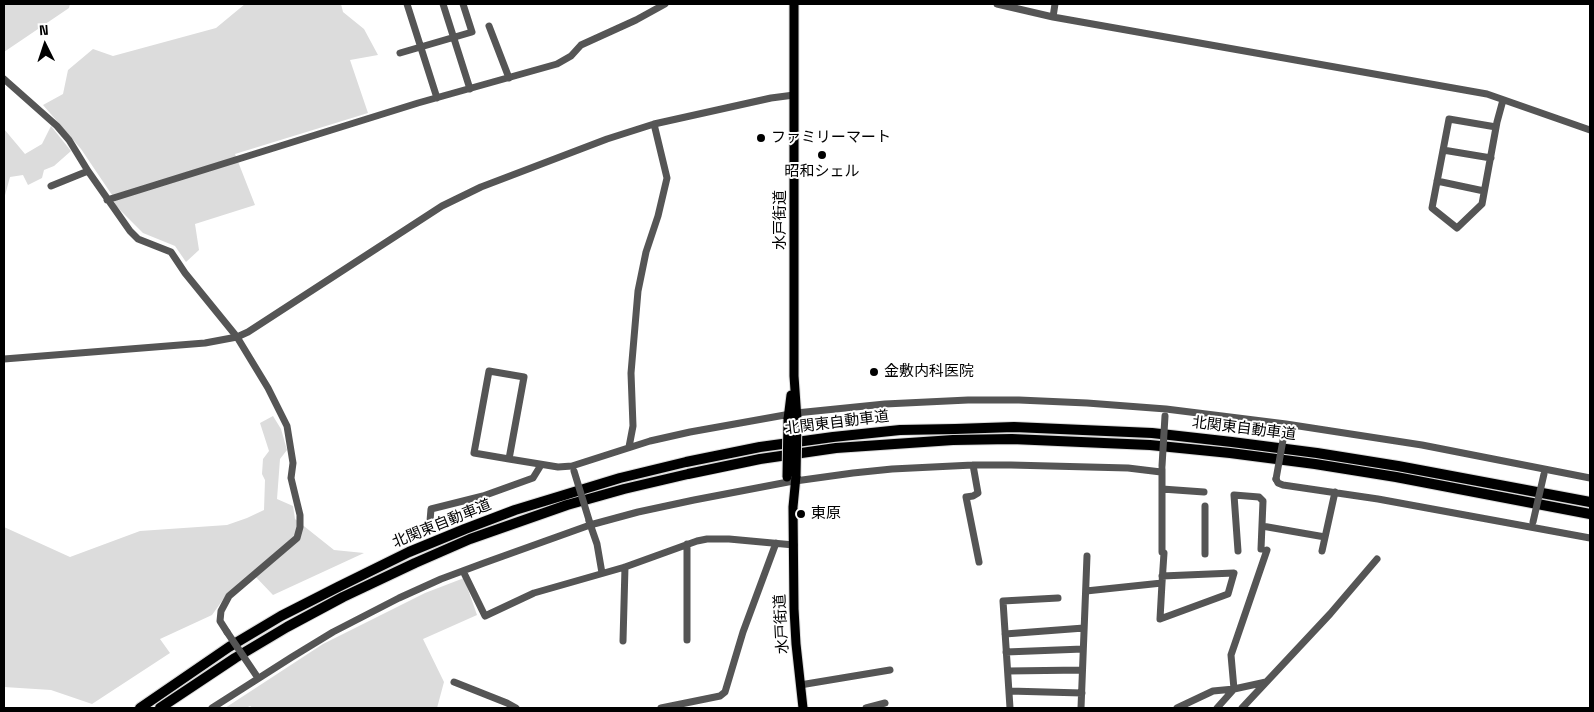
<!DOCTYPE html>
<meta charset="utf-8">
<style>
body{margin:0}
#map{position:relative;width:1594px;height:712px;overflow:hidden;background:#fff;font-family:"Space Grotesk",sans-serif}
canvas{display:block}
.frame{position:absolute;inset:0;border:5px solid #000;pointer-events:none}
.north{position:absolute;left:20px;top:20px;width:50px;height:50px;-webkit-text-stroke:4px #fff;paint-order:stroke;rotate:356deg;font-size:14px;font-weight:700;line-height:20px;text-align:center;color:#000}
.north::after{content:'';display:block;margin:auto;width:18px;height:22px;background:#000;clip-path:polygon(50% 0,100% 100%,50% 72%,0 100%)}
</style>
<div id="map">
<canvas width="1594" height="712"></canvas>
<div class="frame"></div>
<div class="north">N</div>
</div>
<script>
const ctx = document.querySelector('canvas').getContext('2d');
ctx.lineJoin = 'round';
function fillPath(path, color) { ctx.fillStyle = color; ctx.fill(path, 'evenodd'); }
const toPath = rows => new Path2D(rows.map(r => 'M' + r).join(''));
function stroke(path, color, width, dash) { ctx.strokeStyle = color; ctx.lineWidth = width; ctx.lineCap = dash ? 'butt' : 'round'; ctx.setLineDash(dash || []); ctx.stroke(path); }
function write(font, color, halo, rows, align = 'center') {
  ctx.font = font + ' "Space Grotesk","Noto Sans JP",sans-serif'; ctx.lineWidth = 4; ctx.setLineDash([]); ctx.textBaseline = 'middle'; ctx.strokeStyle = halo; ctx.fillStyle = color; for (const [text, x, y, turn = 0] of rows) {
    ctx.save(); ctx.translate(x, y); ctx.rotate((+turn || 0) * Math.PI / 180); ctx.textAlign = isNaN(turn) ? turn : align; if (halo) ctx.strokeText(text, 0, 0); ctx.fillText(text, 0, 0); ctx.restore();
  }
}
fillPath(toPath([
 [4,4,70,4,69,8,4,52],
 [245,4,341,4,343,12,364,29,378,55,350,60,368,113,235,154,255,205,195,224,199,250,186,262,175,246,143,233,116,206,112,195,81,149,43,105,63,94,68,70,93,49,113,56,216,28],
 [51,126,71,151,54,166,44,170,42,178,28,185,23,175,10,177,4,199,4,129,25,154,42,144],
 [273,416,281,429,287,450,280,459,277,499,293,506,295,519,334,550,364,553,273,595,252,573,227,594,212,615,160,639,170,653,92,704,51,690,4,687,4,527,70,557,140,531,227,525,247,518,264,510,265,480,262,474,263,459,269,451,260,423],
 [464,578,477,615,423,639,444,682,437,708,253,708,250,706,246,708,225,708,323,644,425,593]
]), '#dcdcdc');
const major = toPath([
 [794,4,794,376,797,419],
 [788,419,791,395],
 [796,476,793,507,794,609,796,644,803,708]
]);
const highway = toPath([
 [140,708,229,647,281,616,338,587,409,552,465,529,515,510,620,478,686,462,760,447,833,437,900,430,955,429,1014,427,1152,433,1232,442,1317,453,1398,466,1590,502],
 [160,708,235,658,287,627,343,597,415,563,470,539,567,505,624,489,688,474,760,459,836,448,953,440,1012,439,1150,445,1230,453,1315,464,1396,477,1590,514]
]);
stroke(major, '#dbdbdb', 11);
stroke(highway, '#dbdbdb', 12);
stroke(toPath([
 [407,4,437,98],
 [443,4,470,89],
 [997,4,1053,17,1487,94,1590,130],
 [1053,17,1055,4],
 [489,26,509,78],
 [400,53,472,32,463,4],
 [4,79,57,126,69,140,88,171,130,231,138,239,171,252,185,273,237,337,268,388,287,426,293,463,291,478,300,515,300,527,297,538,229,596,221,611,220,621,227,632],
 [1496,127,1449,119,1432,208,1457,228,1482,204,1497,122,1503,100],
 [1443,150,1491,158],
 [1437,181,1484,191],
 [51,186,88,171],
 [107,200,418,103,557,64,571,56,581,45,636,20,665,4],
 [4,359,205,343,237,337,248,332,442,206,481,187,607,139,654,124,771,98,794,95],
 [629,447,633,426,631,373,638,291,646,252,658,216,667,178,654,124],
 [509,459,524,377,489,371,474,453,509,459,558,467,572,466,650,441,690,432,796,413,885,404,968,400,1019,400,1087,403,1166,409,1286,424,1422,445,1590,478],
 [973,465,978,493,973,496,966,497,979,562],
 [1162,469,1162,552],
 [1276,479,1278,483,1283,485,1378,499,1590,538],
 [1162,489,1204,492],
 [430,521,431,509,483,496,533,478,541,465],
 [589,521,597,544,602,573],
 [1262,526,1325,537],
 [1238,551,1234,495,1259,497,1263,501,1261,549],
 [1322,551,1335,492],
 [1205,554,1205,506],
 [463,571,485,616,534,593,625,567,697,541,707,539,729,539,794,545],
 [1162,583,1160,619,1228,594,1234,573,1162,576],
 [1086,591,1162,583,1164,553],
 [1005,634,1084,628],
 [687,640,687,544],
 [623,641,625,567],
 [1006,652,1083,649],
 [1008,671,1082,670],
 [454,682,507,703,516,708],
 [800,685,890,670],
 [1009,691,1082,693],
 [212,708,292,657,333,632,399,598,441,579,484,563,590,525,638,512,694,500,788,482,853,473,892,469,973,465,1011,465,1128,468,1161,472],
 [661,708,720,696,725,692,743,632,776,543],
 [866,708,885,703],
 [1010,708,1003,601,1058,598],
 [1081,708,1087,556],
 [1177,708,1213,691,1234,689,1266,682],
 [1217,708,1234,689,1231,655,1267,550],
 [1242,708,1330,614,1377,559]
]), '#555', 7);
stroke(major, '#000', 9);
stroke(highway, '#000', 10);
const majorBridge = toPath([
 [796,476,797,419],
 [787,477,788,419]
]);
stroke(majorBridge, '#dbdbdb', 11, []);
stroke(toPath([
 [1162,466,1165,416],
 [574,471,589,520],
 [1276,479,1285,429],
 [1533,522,1544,474],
 [227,632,256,675]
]), '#555', 7);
stroke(majorBridge, '#000', 9);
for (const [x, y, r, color] of [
 [761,138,5,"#000"],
 [822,155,5,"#000"],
 [874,372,5,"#000"],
 [801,514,5,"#000"]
]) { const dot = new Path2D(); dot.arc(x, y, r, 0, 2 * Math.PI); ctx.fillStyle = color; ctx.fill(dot); stroke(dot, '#fff', 2); }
write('15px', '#000', '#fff', [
 ["ファミリーマート",771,138],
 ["昭和シェル",822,172,"center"],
 ["金敷内科医院",884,372],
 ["東原",811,514]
], 'left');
write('15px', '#000', '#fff', [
 ["水戸街道",781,220,-90],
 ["北関東自動車道",837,423,-7],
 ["北関東自動車道",1244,429,7],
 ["北関東自動車道",442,524,-22],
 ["水戸街道",782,624,-93]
]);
</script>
